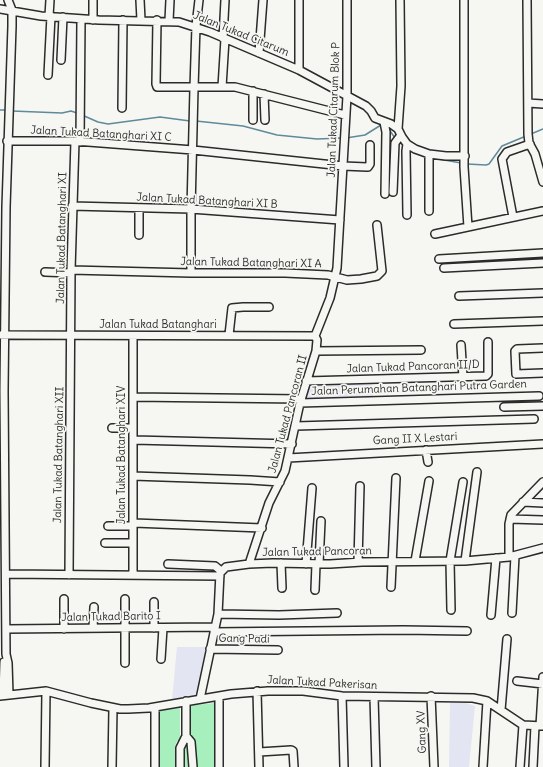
<!DOCTYPE html>
<style>
body{margin:0}
canvas{display:block;background:#f6f6f2}
</style>
<canvas width="543" height="767"></canvas>
<script>
const ctx = document.querySelector('canvas').getContext('2d');
ctx.lineJoin = 'round';
function fillPath(path, color) { ctx.fillStyle = color; ctx.fill(path, 'evenodd'); }
const toPath = rows => new Path2D(rows.map(r => 'M' + r).join(''));
function stroke(path, color, width, dash) { ctx.strokeStyle = color; ctx.lineWidth = width; ctx.lineCap = dash ? 'butt' : 'round'; ctx.setLineDash(dash || []); ctx.stroke(path); }
function write(font, color, halo, rows, align = 'center') {
  ctx.font = font + ' Delius,sans-serif'; ctx.lineWidth = 3.5; ctx.setLineDash([]); ctx.textBaseline = 'middle'; ctx.strokeStyle = halo; ctx.fillStyle = color; for (const [text, x, y, turn = 0] of rows) {
    ctx.save(); ctx.translate(x, y); ctx.rotate((+turn || 0) * Math.PI / 180); ctx.textAlign = isNaN(turn) ? turn : align; if (halo) ctx.strokeText(text, 0, 0); ctx.fillText(text, 0, 0); ctx.restore();
  }
}
fillPath(toPath([
 [372,381,373,397,303,399,308,382],
 [177,647,206,647,197,695,172,699],
 [450,703,466,703,475,706,469,767,449,767]
]), '#e3e6f2');
fillPath(toPath([
 [214,703,215,767,193,767,189,739,187,706],
 [180,707,180,740,177,741,175,746,175,767,154,767,154,710],
 [183,745,187,748,188,767,181,767]
]), '#a7efbd');
stroke(toPath([
 [0,110,6,110],
 [12,111,62,113,71,111,77,113],
 [82,115,98,122,108,124,160,117,190,121],
 [196,121,243,126,277,135,317,139,342,138],
 [388,128,395,138],
 [531,134,543,129],
 [346,138,365,135,381,125],
 [414,152,427,157],
 [433,158,461,163],
 [467,164,486,165,489,164,502,146,526,136]
]), '#608a9a', 1.5);
const minor = toPath([
 [8,0,12,10,12,26,6,207,4,391,6,654,8,663,9,695],
 [140,0,141,20],
 [299,0,299,70],
 [464,0,464,167,468,227],
 [527,0,528,134,529,143,535,154,543,182],
 [0,9,41,16,99,20,179,22,210,32,299,70,366,106,371,111,375,118,391,124,398,129,402,137,407,144,415,149,429,154,429,211],
 [49,16,50,0],
 [93,20,93,0],
 [157,20,156,84,157,87,235,87,345,115],
 [169,21,170,0],
 [223,38,225,0],
 [259,53,263,0],
 [61,60,63,17],
 [48,75,51,16],
 [222,87,225,39],
 [264,94,265,120],
 [528,103,543,104],
 [122,108,123,20],
 [253,120,253,91],
 [384,122,386,132,385,194],
 [398,129,401,86,400,0],
 [7,141,75,141,193,150,343,166,367,167,368,167,370,164,370,145],
 [80,142,81,19],
 [429,154,446,156,465,156],
 [393,192,395,143,401,135],
 [72,206,191,209,340,220],
 [407,215,406,151,407,144],
 [513,217,502,159,507,152,530,144],
 [435,234,543,211],
 [139,235,139,208],
 [439,259,543,253],
 [444,268,543,263],
 [71,270,191,273,285,273,328,275,347,280,361,279,377,276,382,271,377,225],
 [45,272,71,273],
 [191,273,191,209,194,88,196,26,199,0],
 [459,296,543,293],
 [454,324,543,321],
 [0,335,315,336],
 [229,335,232,308,243,307,269,307],
 [133,336,133,575],
 [315,336,330,298,337,268,347,96,347,0],
 [461,345,463,377],
 [543,348,517,349,515,351,516,374,543,373],
 [316,351,421,350],
 [306,381,486,376,488,374,488,342],
 [133,397,301,399],
 [300,403,539,396],
 [504,407,543,406],
 [296,426,534,419],
 [112,428,133,428],
 [134,440,292,444],
 [426,450,428,462],
 [288,458,543,444],
 [133,476,250,480,280,482],
 [523,502,543,503],
 [510,519,543,520],
 [134,523,262,528],
 [108,526,133,526],
 [105,543,133,543],
 [509,557,509,524,511,515,543,482],
 [415,561,429,481],
 [465,561,477,472],
 [358,562,360,486],
 [281,563,282,588],
 [168,564,215,566,221,571],
 [249,564,269,503,285,471,300,403,316,351,317,340,315,336],
 [306,564,312,488],
 [319,564,321,521],
 [6,574,220,576],
 [69,575,71,270,75,141],
 [391,587,396,478],
 [315,590,316,564],
 [154,602,154,628],
 [451,610,450,561,463,482],
 [512,613,515,556],
 [218,614,279,615,337,613],
 [491,615,496,558],
 [93,628,94,607],
 [6,629,215,627],
 [64,629,64,599],
 [214,632,403,630,467,631],
 [210,649,278,650],
 [161,659,163,628],
 [125,663,125,599],
 [517,681,543,684],
 [257,691,259,767],
 [3,695,4,662],
 [0,696,46,691,91,703,120,709,128,709,149,708,231,694,268,691,303,691,342,696,473,698,487,701,523,725,543,726],
 [219,696,219,767],
 [342,696,344,767],
 [431,696,434,767],
 [374,697,376,767],
 [200,699,218,614,220,573,226,567,249,564,273,563,330,564,362,562,465,561,509,557,543,548],
 [501,710,507,639],
 [540,726,543,677],
 [186,736,191,742,193,767],
 [259,752,291,750,293,751,294,767],
 [45,767,46,691],
 [112,767,113,708],
 [155,767,155,707],
 [180,767,180,748,186,736,186,701],
 [483,767,487,701],
 [520,767,523,725],
 [533,767,535,726]
]);
stroke(minor, '#2b2b2b', 10);
stroke(minor, '#f6f6f2', 7);
write('11px', '#2b2b2b', '#f6f6f2', [
 ["Jalan Tukad Citarum",241,34,22],
 ["Jalan Tukad Citarum Blok P",334,110,-88],
 ["Jalan Tukad Batanghari XI C",101,134,3],
 ["Jalan Tukad Batanghari XI B",207,201,3],
 ["Jalan Tukad Batanghari XI",62,238,-89],
 ["Jalan Tukad Batanghari XI A",251,263,1],
 ["Jalan Tukad Batanghari",158,325],
 ["Jalan Tukad Pancoran II/D",413,367,-2],
 ["Jalan Perumahan Batanghari Putra Garden",419,388,-2],
 ["Jalan Tukad Pancoran II",288,414,-75],
 ["Gang II X Lestari",415,439,-3],
 ["Jalan Tukad Batanghari XII",59,455,-89],
 ["Jalan Tukad Batanghari XIV",122,455,-90],
 ["Jalan Tukad Pancoran",317,552,-1],
 ["Jalan Tukad Barito I",111,617,-1],
 ["Gang Padi",244,639,1],
 ["Jalan Tukad Pakerisan",322,683,3],
 ["Gang XV",422,732,-92]
]);
</script>
